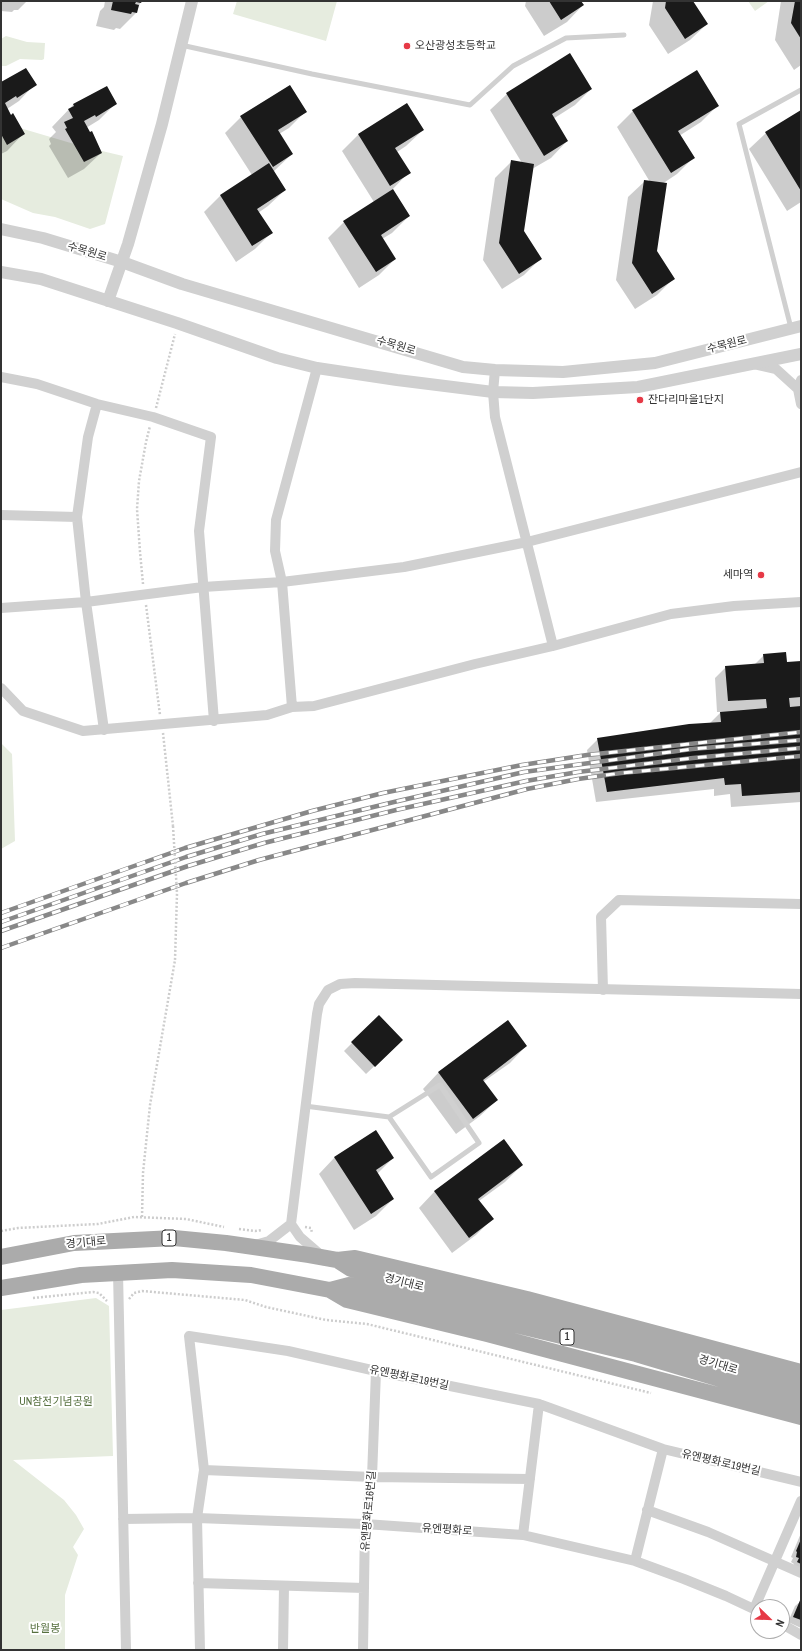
<!DOCTYPE html>
<meta charset="utf-8">
<style>
body{margin:0}
#map{position:relative;width:802px;height:1651px;overflow:hidden;background:#fff;font-family:"Archivo Narrow",sans-serif}
canvas{display:block}
.frame{position:absolute;inset:0;border:2px solid #333;pointer-events:none}
.north{position:absolute;left:750px;top:1599px;width:40px;height:40px;box-sizing:border-box;background:#fff;border:1px solid #adadad;border-radius:50%;rotate:113deg;font-size:11px;font-weight:700;line-height:16px;text-align:center;color:#333}
.north::after{content:'';display:block;margin:auto;width:14px;height:18px;background:#e63946;clip-path:polygon(50% 0,100% 100%,50% 72%,0 100%)}
</style>
<div id="map">
<canvas width="802" height="1651"></canvas>
<div class="frame"></div>
<div class="north">N</div>
</div>
<script>
const ctx = document.querySelector('canvas').getContext('2d');
ctx.lineJoin = 'round';
function fillPath(path, color) { ctx.fillStyle = color; ctx.fill(path, 'evenodd'); }
const toPath = rows => new Path2D(rows.map(r => 'M' + r).join(''));
function stroke(path, color, width, dash) { ctx.strokeStyle = color; ctx.lineWidth = width; ctx.lineCap = dash ? 'butt' : 'round'; ctx.setLineDash(dash || []); ctx.stroke(path); }
function write(font, color, halo, rows, align = 'center') {
  ctx.font = font + ' "Archivo Narrow","Noto Sans KR",sans-serif'; ctx.lineWidth = 4; ctx.setLineDash([]); ctx.textBaseline = 'middle'; ctx.strokeStyle = halo; ctx.fillStyle = color; for (const [text, x, y, turn = 0] of rows) {
    ctx.save(); ctx.translate(x, y); ctx.rotate((+turn || 0) * Math.PI / 180); ctx.textAlign = isNaN(turn) ? turn : align; if (halo) ctx.strokeText(text, 0, 0); ctx.fillText(text, 0, 0); ctx.restore();
  }
}
fillPath(toPath([
 [237,1,337,1,326,41,233,14],
 [748,1,769,1,755,11],
 [6,36,27,42,45,43,44,59,42,60,20,59,6,66,1,66,1,39],
 [1,124,20,128,81,146,123,156,105,224,90,229,55,217,33,213,1,199],
 [1,743,12,754,15,841,1,849],
 [96,1298,109,1306,113,1456,13,1460,64,1500,76,1515,84,1529,73,1547,78,1555,65,1595,65,1650,1,1650,1,1310]
]), '#e6ecdf');
fillPath(toPath([
 [1,1,27,1,18,10,14,10,12,12,1,11],
 [105,1,141,1,136,13,120,29,116,28,114,30,96,26,100,11,104,7],
 [526,1,580,1,583,5,567,22,544,36,525,6],
 [653,1,692,1,707,24,690,40,668,54,649,25],
 [781,1,801,1,801,65,794,70,775,40],
 [1,83,35,84,19,101,7,109,23,134,7,151,1,154],
 [106,88,115,104,99,120,86,128,101,153,84,169,68,178,49,146,51,144,49,139,56,132,52,127,73,105],
 [591,89,575,105,553,119,567,141,551,158,532,169,523,232,540,259,524,275,502,289,483,260,495,178,512,161,522,163,490,110,507,94],
 [407,104,423,130,406,146,397,152,409,172,392,190,409,216,392,233,382,239,395,259,379,275,359,288,328,238,344,222,374,202,342,151,358,135],
 [717,106,701,122,679,136,693,158,677,174,662,184,656,251,673,279,657,295,635,309,616,280,628,197,645,181,650,182,617,127,633,111],
 [306,111,289,128,279,134,292,154,273,172,285,190,268,206,258,213,271,233,255,249,236,262,204,212,220,196,252,175,225,133,241,117],
 [801,111,801,202,787,211,749,149,766,133],
 [764,655,786,663,801,662,801,802,731,807,730,794,714,796,714,789,596,802,587,750,598,739,709,724,721,712,717,712,715,678,726,667,754,665],
 [379,1016,402,1040,366,1074,344,1051],
 [526,1046,510,1063,483,1082,497,1100,480,1116,456,1134,423,1089,439,1072],
 [335,1157,393,1158,377,1174,393,1199,376,1216,354,1230,319,1174],
 [522,1165,505,1182,479,1201,492,1219,476,1235,452,1253,419,1208,435,1191],
 [801,1533,801,1571,792,1568,794,1564,791,1562,793,1558,791,1557],
 [801,1601,801,1628,788,1622,795,1606]
]), '#0003');
fillPath(toPath([
 [113,1,142,1,141,3,136,2,135,4,139,5,137,13,132,12,131,14,111,10],
 [549,1,581,1,584,5,561,20],
 [666,1,693,1,708,24,685,39,665,8],
 [795,1,801,1,801,39,791,23],
 [570,53,592,89,552,114,568,141,544,156,506,93],
 [26,68,37,85,17,98,16,96,5,103,11,115,13,113,25,134,7,145,1,134,1,82],
 [697,70,719,106,678,131,695,158,671,173,632,110],
 [290,85,307,112,278,130,293,154,273,167,240,116],
 [107,86,117,104,96,117,95,115,84,121,90,132,92,131,102,153,84,162,65,129,67,128,64,122,73,118,68,109,74,106,73,104],
 [407,103,424,130,395,148,411,173,390,186,358,134],
 [801,110,801,191,765,132],
 [511,160,534,164,524,231,542,259,519,274,499,243],
 [269,163,286,190,257,209,273,233,252,246,220,195],
 [644,180,667,183,657,251,675,279,652,294,632,263],
 [393,189,410,216,381,235,396,259,376,272,343,221],
 [786,652,787,662,801,661,801,697,789,698,790,707,801,706,801,792,742,796,741,784,725,785,724,778,607,792,597,738,689,724,721,722,720,712,767,708,766,699,728,701,725,666,764,663,763,654],
 [379,1015,403,1040,375,1067,351,1042],
 [508,1020,527,1046,483,1080,498,1100,473,1119,438,1072],
 [376,1130,394,1158,376,1170,394,1199,371,1214,334,1157],
 [504,1139,523,1165,478,1199,494,1219,469,1238,434,1191],
 [801,1539,801,1564,797,1562,799,1558,796,1557,797,1552,796,1551],
 [801,1598,801,1620,793,1617]
]), '#1a1a1a');
stroke(toPath([
 [156,408,175,334],
 [143,584,140,552,137,509,139,481,146,442,150,426],
 [146,605,160,715],
 [163,733,173,826],
 [142,1217,143,1173,150,1105,175,960],
 [305,1227,311,1228,312,1233],
 [239,1229,255,1231,262,1230],
 [1,1231,18,1228,98,1224,134,1217,186,1219,224,1227],
 [33,1298,93,1292,99,1293,107,1301],
 [129,1299,134,1293,142,1291,245,1300,266,1307,326,1320,367,1324,651,1393]
]), '#cdcdcd', 2.5, [2, 2]);
stroke(toPath([
 [181,45,312,74,470,105,513,66,566,38,624,35],
 [791,328,739,124,801,90],
 [305,1106,389,1117,440,1085,479,1143,431,1177,389,1117]
]), '#d0d0d0', 5);
stroke(toPath([
 [754,364,776,369,798,389],
 [317,368,276,520,275,551,282,582,292,707,314,706,475,664,553,646],
 [495,370,493,392,495,417,553,646,671,614,734,606,801,602],
 [1,377,37,384,97,404,153,417,211,437,199,531,214,721],
 [801,380,798,389,801,404],
 [97,404,88,437,77,517,86,602,104,730],
 [1,515,77,517],
 [1,608,86,602,203,587,282,582,404,567,527,542,801,472],
 [1,688,23,711,83,731,267,715,292,707],
 [603,990,601,917,619,900,801,904],
 [255,1245,269,1241,291,1224],
 [322,1256,300,1237,291,1224,317,1014,319,1004,328,990,340,984,355,983,801,994],
 [118,1272,126,1650],
 [204,1470,372,1477,530,1479],
 [647,1510,708,1532,801,1573],
 [123,1519,197,1518,278,1521,365,1524,523,1535,635,1561,684,1579,726,1596,758,1611],
 [523,1535,539,1404],
 [635,1561,663,1449],
 [198,1583,364,1588],
 [754,1609,801,1501],
 [782,1624,801,1635],
 [200,1650,197,1518,204,1470,189,1336,288,1351,376,1371,539,1404,663,1449,801,1482],
 [283,1650,284,1586],
 [363,1650,365,1524,372,1477,376,1371]
]), '#d0d0d0', 10);
stroke(toPath([
 [1,229,43,238,122,262,182,284,463,367,495,370,563,372,655,363,801,326],
 [1,272,41,279,177,323,277,358,317,368,397,380,493,392,533,393,638,387,801,354],
 [108,301,128,244,162,124,192,1]
]), '#d0d0d0', 12);
stroke(toPath([
 [1,1257,74,1243,174,1238,226,1243,309,1255,337,1260,351,1269,642,1342,748,1374,801,1388],
 [337,1260,355,1258,527,1299,801,1372],
 [1,1288,81,1275,172,1270,251,1275,330,1290,349,1285,636,1354,801,1403],
 [330,1290,347,1300,487,1334,801,1417]
]), '#ababab', 16);
const rail = toPath([
 [1,913,185,848,312,811,383,793,522,765,587,755,801,732],
 [1,922,186,857,262,834,394,802,524,772,692,749,801,740],
 [1,931,188,866,264,843,396,810,526,781,578,772,693,758,801,748],
 [1,948,186,883,259,860,527,789,578,779,621,773,801,756]
]);
stroke(rail, '#888', 4.5);
stroke(rail, '#fff', 3, [9]);
stroke(toPath([
 [173,826,177,893,175,960]
]), '#cdcdcd', 2.5, [2, 2]);
for (const [x, y, r, color] of [
 [407,46,4,"#e63946"],
 [640,400,4,"#e63946"],
 [761,575,4,"#e63946"]
]) { const dot = new Path2D(); dot.arc(x, y, r, 0, 2 * Math.PI); ctx.fillStyle = color; ctx.fill(dot); stroke(dot, '#fff', 1.5); }
for (const [x, y, w] of [
 [169,1238,14],
 [567,1337,14]
]) { const box = new Path2D(); box.roundRect(x - w / 2, y - 8, w, 16, 3); ctx.fillStyle = '#fff'; ctx.fill(box); stroke(box, '#333', 1); }
write('bold 10px', '#333', null, [
 ["1",169,1238],
 ["1",567,1337]
]);
write('11px', '#333', '#fff', [
 ["오산광성초등학교",415,46],
 ["잔다리마을1단지",648,400],
 ["세마역",753,575,"right"]
], 'left');
write('11px', '#333', '#fff', [
 ["수목원로",87,252,17],
 ["수목원로",727,345,-14],
 ["수목원로",396,346,17],
 ["경기대로",86,1243,-5],
 ["경기대로",404,1283,14],
 ["경기대로",718,1365,17],
 ["유엔평화로19번길",409,1378,12],
 ["유엔평화로19번길",721,1463,13],
 ["유엔평화로16번길",369,1511,-85],
 ["유엔평화로",447,1530,4]
]);
write('11px', '#56703f', '#fff', [
 ["UN참전기념공원",56,1402],
 ["반월봉",45,1629]
]);
</script>
